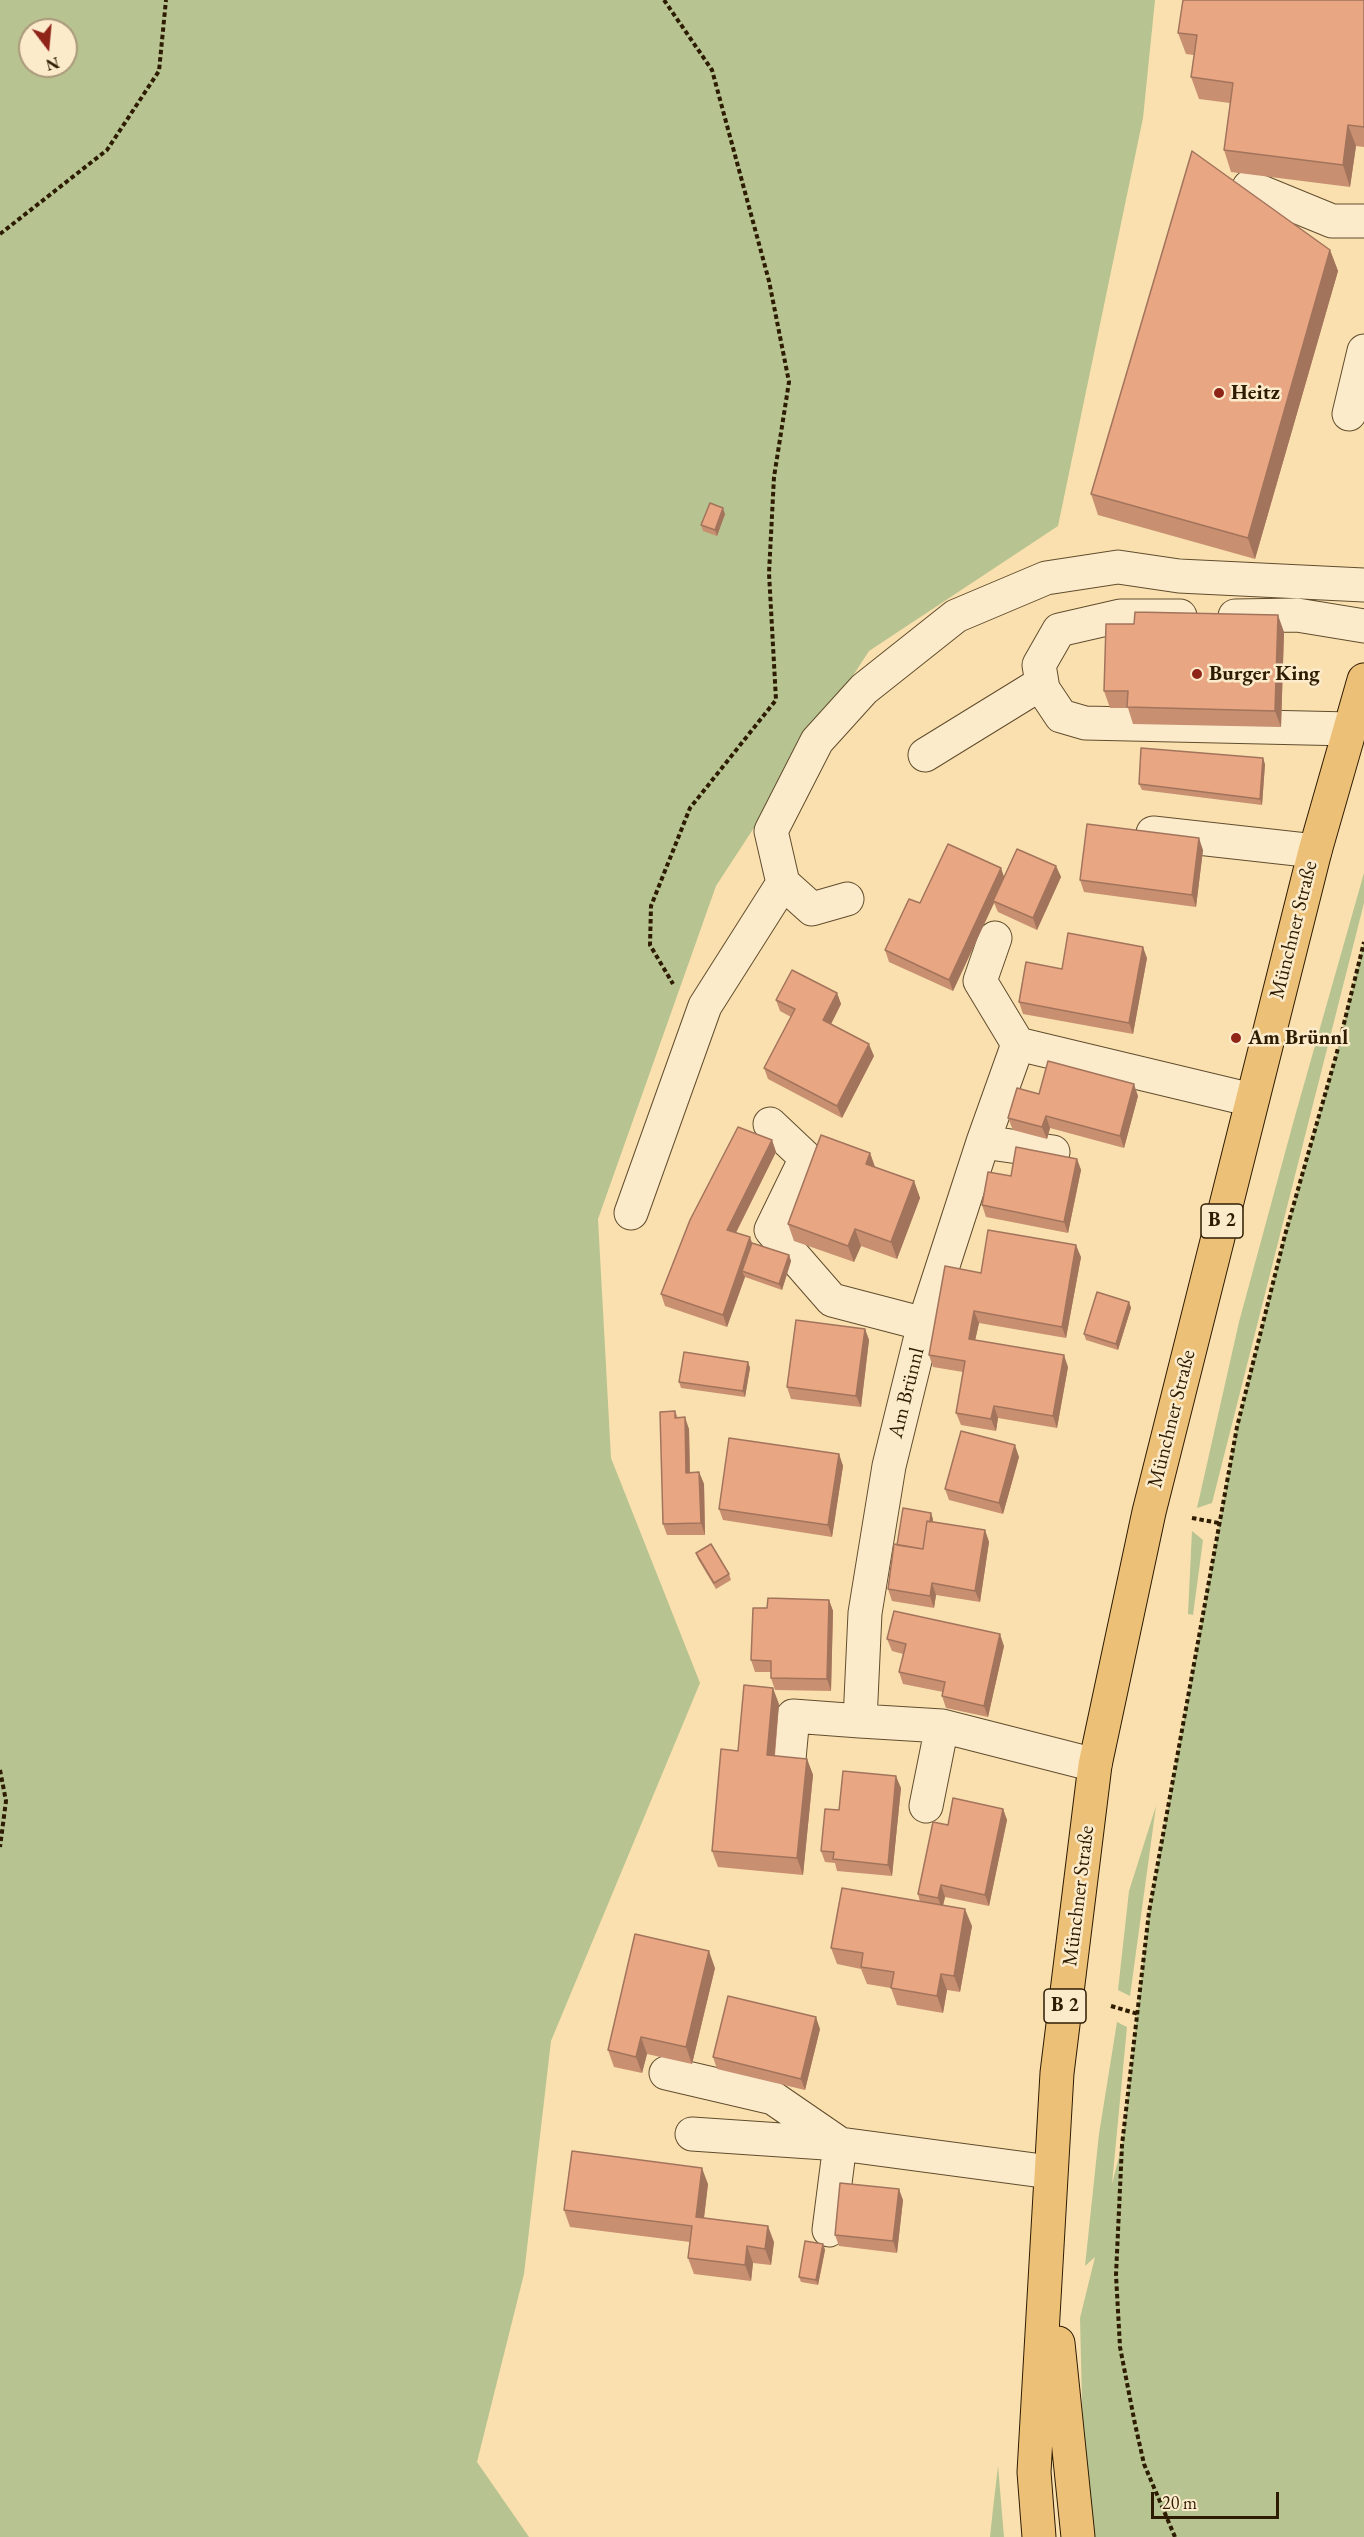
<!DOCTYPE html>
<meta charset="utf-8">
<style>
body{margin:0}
#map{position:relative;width:1364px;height:2537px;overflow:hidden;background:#fae0af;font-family:"EB Garamond",serif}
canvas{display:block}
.north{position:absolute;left:18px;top:18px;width:60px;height:60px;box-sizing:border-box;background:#fcebcb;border:2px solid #aa987b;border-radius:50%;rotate:164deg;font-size:16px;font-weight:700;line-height:24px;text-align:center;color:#2e1c02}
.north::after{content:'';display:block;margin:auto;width:21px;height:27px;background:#8f2418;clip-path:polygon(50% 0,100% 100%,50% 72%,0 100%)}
.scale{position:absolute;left:1151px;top:2492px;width:128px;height:27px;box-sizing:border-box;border:3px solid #2e1c02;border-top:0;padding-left:8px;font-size:18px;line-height:21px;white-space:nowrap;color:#2e1c02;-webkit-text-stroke:4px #fcebcb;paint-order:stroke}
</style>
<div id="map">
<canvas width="1364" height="2537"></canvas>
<div class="north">N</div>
<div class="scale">20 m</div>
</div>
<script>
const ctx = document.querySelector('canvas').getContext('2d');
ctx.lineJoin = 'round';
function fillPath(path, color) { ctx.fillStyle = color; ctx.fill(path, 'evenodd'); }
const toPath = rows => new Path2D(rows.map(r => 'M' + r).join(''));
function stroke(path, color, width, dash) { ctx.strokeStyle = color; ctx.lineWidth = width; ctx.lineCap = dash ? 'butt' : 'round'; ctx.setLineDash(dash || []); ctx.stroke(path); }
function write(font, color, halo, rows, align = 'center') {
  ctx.font = font + ' "EB Garamond",serif'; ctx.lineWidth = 5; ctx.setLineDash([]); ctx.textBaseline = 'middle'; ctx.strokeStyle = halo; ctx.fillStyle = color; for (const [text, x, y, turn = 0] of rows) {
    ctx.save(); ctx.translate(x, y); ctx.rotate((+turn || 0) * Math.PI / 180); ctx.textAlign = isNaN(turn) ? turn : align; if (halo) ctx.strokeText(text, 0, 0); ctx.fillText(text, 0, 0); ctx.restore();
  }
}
fillPath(toPath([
 [0,0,1155,0,1143,118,1058,526,869,651,716,886,598,1219,611,1458,700,1683,551,2041,524,2274,477,2462,529,2537,0,2537],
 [30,30,66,30,66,66,30,66],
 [1364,873,1364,903,1212,1503,1197,1508,1239,1322,1295,1116],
 [1364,942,1364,2537,1090,2537,1084,2483,1080,2318,1095,2257,1085,2266,1099,2134,1117,2022,1127,2027,1112,2184,1122,2145,1149,1912,1237,1427,1285,1235,1336,1056],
 [1192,1531,1203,1540,1193,1615,1188,1614],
 [1156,1806,1130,1996,1118,1990,1129,1891],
 [998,2466,1004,2537,990,2537,993,2509]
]), '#b7c390');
const minor = toPath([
 [1249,187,1332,221,1364,221],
 [1349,414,1364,351],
 [1180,616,1120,616,1059,630,1039,665,1043,689,1061,716,1085,723,1350,729],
 [1235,616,1297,615,1364,626],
 [925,755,1042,683],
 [1153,833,1315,851],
 [847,899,812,909,783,883,771,831,817,741,864,689,956,616,1046,578,1118,567,1179,576,1364,585],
 [995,938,980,981,1018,1044],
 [770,1124,806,1158,771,1230,832,1300,924,1324],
 [983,1142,1053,1152],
 [631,1213,705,1006,783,883],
 [789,1759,793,1716,860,1721],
 [1095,1765,942,1726,860,1721,865,1613,889,1466,924,1324,983,1142,1018,1044,1252,1100],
 [926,1806,942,1726],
 [666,2073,773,2098,840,2144,829,2230],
 [692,2134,840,2144,1050,2172]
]);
const major = toPath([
 [1058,2343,1078,2537],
 [1039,2537,1034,2472,1057,2073,1095,1765,1149,1512,1315,851,1364,680]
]);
stroke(minor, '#614d2d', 35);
stroke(major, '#2e1c02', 35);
stroke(toPath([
 [664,0,712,70,769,281,789,382,774,477,769,573,776,700,690,808,651,906,650,945,673,984],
 [0,234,107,150,159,71,166,0],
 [1192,1518,1219,1523],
 [0,1770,6,1801,0,1847],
 [1111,2006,1138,2014],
 [1175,2537,1144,2464,1135,2424,1120,2347,1116,2275,1122,2145,1149,1912,1237,1427,1285,1235,1336,1056,1364,942]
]), '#2e1c02', 4, [4.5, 3]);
stroke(minor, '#fcebcb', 33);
stroke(major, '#edc078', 33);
fillPath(toPath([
 [1364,0,1364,147,1356,146,1350,187,1231,172,1224,150,1230,103,1199,99,1191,77,1194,55,1186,54,1178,33],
 [1330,250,1338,271,1255,559,1098,515,1091,494],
 [725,514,717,536,703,531,701,525],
 [1284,632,1281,727,1133,724,1128,708,1110,708,1104,691],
 [1265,764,1262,805,1142,790,1139,784],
 [1203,850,1196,907,1084,892,1080,880],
 [1056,866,1061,877,1037,930,998,912,994,903,953,991,889,962,885,950,920,903,1001,868,1004,877],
 [1147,958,1133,1034,1023,1014,1019,1002,1062,969],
 [837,993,841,1004,831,1024,874,1056,842,1118,768,1079,764,1068,791,1017,780,1011,776,1000],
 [1039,1094,1138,1096,1124,1148,1050,1128,1047,1139,1013,1130,1008,1118],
 [772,1140,776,1152,736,1233,752,1243,789,1255,791,1261,782,1290,745,1277,727,1327,665,1306,661,1294],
 [870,1153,875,1167,914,1181,920,1198,897,1259,861,1246,854,1262,794,1241,788,1224],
 [1077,1159,1081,1170,1068,1233,986,1217,982,1205,1011,1176],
 [1081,1257,1066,1338,979,1323,975,1340,1068,1367,1057,1428,998,1418,996,1431,961,1425,956,1413,963,1372,933,1367,929,1355,981,1273],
 [1129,1302,1131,1308,1118,1350,1086,1340,1084,1334],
 [865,1329,869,1340,861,1407,791,1399,787,1387],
 [748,1362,750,1368,745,1397,681,1388,679,1382],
 [675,1411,678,1418,689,1429,690,1473,699,1472,704,1484,705,1535,667,1535,663,1524],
 [839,1454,843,1466,832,1537,723,1520,719,1509],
 [1019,1457,1003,1514,949,1500,945,1489],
 [933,1519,933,1522,985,1530,989,1542,980,1602,936,1595,934,1608,892,1601,888,1589,897,1545],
 [696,1553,729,1574,731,1580,716,1589,698,1559],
 [829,1600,833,1611,831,1691,775,1690,771,1678,771,1672,755,1672,751,1660,767,1608],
 [887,1639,1004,1646,988,1717,946,1708,942,1696,943,1692,903,1684,899,1672,903,1654,892,1651],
 [779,1704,775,1756,807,1759,813,1775,803,1875,718,1867,712,1851,738,1751],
 [901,1788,892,1876,837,1871,835,1863,825,1862,821,1851,839,1810],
 [1003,1809,1007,1820,989,1906,945,1897,943,1905,972,1926,960,1992,947,1990,943,2013,897,2005,891,1988,867,1984,861,1969,837,1964,831,1948,920,1902,918,1894,948,1825],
 [715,1968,692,2064,647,2054,642,2073,614,2067,608,2050],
 [820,2029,805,2090,717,2069,713,2057],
 [708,2184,704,2218,774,2242,771,2265,753,2263,751,2281,694,2274,688,2258,690,2242,570,2227,564,2210],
 [903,2200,897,2253,839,2246,835,2235],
 [823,2244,825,2250,818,2285,801,2282,799,2277]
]), '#c88f71');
fillPath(toPath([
 [1348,125,1356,146,1350,187,1343,165],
 [1330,250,1338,271,1255,559,1248,538],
 [723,508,725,514,717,536,715,530],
 [1278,615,1284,632,1281,727,1275,711],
 [1263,758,1265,764,1262,805,1260,799],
 [1199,838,1203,850,1196,907,1192,895],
 [1056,866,1061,877,1037,930,1033,918],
 [1001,868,1005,880,993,901,994,903,953,991,949,980],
 [1143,947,1147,958,1133,1034,1129,1023],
 [837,993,841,1004,827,1032,823,1020],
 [869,1044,874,1056,842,1118,837,1106],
 [1134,1084,1138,1096,1124,1148,1120,1136],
 [1046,1116,1050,1128,1047,1139,1042,1127],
 [772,1140,776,1152,731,1242,727,1230],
 [870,1153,876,1170,866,1164],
 [1077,1159,1081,1170,1068,1233,1064,1222],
 [914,1181,920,1198,897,1259,891,1242],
 [855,1229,861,1246,854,1262,848,1246],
 [750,1237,754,1248,742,1271,745,1277,727,1327,723,1315],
 [1076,1245,1081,1257,1066,1338,1062,1327],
 [789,1255,791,1261,782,1290,779,1284],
 [1129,1302,1131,1308,1118,1350,1116,1344],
 [974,1311,979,1323,973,1350,969,1339],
 [865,1329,869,1340,861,1407,856,1396],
 [1064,1355,1068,1367,1057,1428,1053,1416],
 [748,1362,750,1368,745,1397,743,1391],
 [994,1406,998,1418,996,1431,991,1419],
 [685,1417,689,1429,690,1484,686,1473],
 [1015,1445,1019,1457,1003,1514,999,1503],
 [839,1454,843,1466,832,1537,828,1525],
 [699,1472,704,1484,705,1535,701,1523],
 [931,1513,933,1519,927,1560,925,1554],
 [985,1530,989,1542,980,1602,975,1591],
 [932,1583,936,1595,934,1608,930,1596],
 [829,1600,833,1611,831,1691,827,1679],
 [1000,1634,1004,1646,988,1717,984,1706],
 [773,1688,779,1704,773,1772,767,1755],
 [807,1759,813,1775,803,1875,797,1858],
 [896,1776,901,1788,892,1876,888,1865],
 [1003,1809,1007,1820,989,1906,985,1895],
 [941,1885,945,1897,942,1910,938,1898],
 [965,1909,972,1926,960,1992,954,1976],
 [709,1951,715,1968,692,2064,686,2047],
 [941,1974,947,1990,943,2013,937,1996],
 [816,2017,820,2029,805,2090,801,2079],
 [641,2037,647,2054,642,2073,636,2057],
 [702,2168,708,2184,702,2234,696,2217],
 [899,2189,903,2200,897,2253,893,2241],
 [768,2226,774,2242,771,2265,765,2249],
 [823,2244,825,2250,818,2285,816,2280],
 [747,2246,753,2263,751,2281,745,2265]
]), '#a2745c');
const building = toPath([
 [1183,0,1364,0,1364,127,1348,125,1343,165,1224,150,1233,83,1191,77,1197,35,1178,33,1183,0],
 [1192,151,1330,250,1248,538,1091,494,1192,151],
 [710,503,723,508,715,530,701,525,710,503],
 [1135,612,1278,615,1275,711,1127,707,1128,691,1104,691,1106,624,1134,624,1135,612],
 [1141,748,1263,758,1260,799,1139,784,1141,748],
 [1087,824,1199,838,1192,895,1080,880,1087,824],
 [948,844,1001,868,949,980,885,950,909,899,920,903,948,844],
 [1017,849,1056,866,1033,918,993,901,1017,849],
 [1068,933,1143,947,1129,1023,1019,1002,1026,962,1062,969,1068,933],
 [792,970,837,993,823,1020,869,1044,837,1106,764,1068,795,1009,776,1000,792,970],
 [1048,1061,1134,1084,1120,1136,1046,1116,1042,1127,1008,1118,1017,1088,1039,1094,1048,1061],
 [738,1127,772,1140,727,1230,750,1237,723,1315,661,1294,690,1220,738,1127],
 [821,1135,870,1153,866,1164,914,1181,891,1242,855,1229,848,1246,788,1224,821,1135],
 [1016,1147,1077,1159,1064,1222,982,1205,988,1172,1011,1176,1016,1147],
 [988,1230,1076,1245,1062,1327,974,1311,969,1339,1064,1355,1053,1416,994,1406,991,1419,956,1413,965,1361,929,1355,945,1266,981,1273,988,1230],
 [752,1243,789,1255,779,1284,742,1271,752,1243],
 [1097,1292,1129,1302,1116,1344,1084,1334,1097,1292],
 [796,1320,865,1329,856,1396,787,1387,796,1320],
 [684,1352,748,1362,743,1391,679,1382,684,1352],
 [675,1411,675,1418,685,1417,686,1473,699,1472,701,1523,663,1524,660,1412,675,1411],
 [961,1431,1015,1445,999,1503,945,1489,961,1431],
 [729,1438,839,1454,828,1525,719,1509,729,1438],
 [903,1508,931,1513,930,1522,927,1521,923,1549,897,1545,903,1508],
 [927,1521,985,1530,975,1591,932,1583,930,1596,888,1589,894,1544,923,1549,927,1521],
 [711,1544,729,1574,714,1583,696,1553,711,1544],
 [768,1598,829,1600,827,1679,771,1678,771,1661,751,1660,753,1608,767,1608,768,1598],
 [894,1611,1000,1634,984,1706,942,1696,945,1682,899,1672,906,1644,887,1639,894,1611],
 [744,1685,773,1688,767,1755,807,1759,797,1858,712,1851,721,1749,738,1751,744,1685],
 [843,1771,896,1776,888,1865,833,1859,834,1852,821,1851,825,1809,839,1810,843,1771],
 [953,1798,1003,1809,985,1895,941,1885,938,1898,918,1894,933,1822,948,1825,953,1798],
 [842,1888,965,1909,954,1976,941,1974,937,1996,891,1988,894,1972,861,1967,863,1953,831,1948,842,1888],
 [635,1934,709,1951,686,2047,641,2037,636,2057,608,2050,635,1934],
 [728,1996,816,2017,801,2079,713,2057,728,1996],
 [572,2151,702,2168,696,2217,768,2226,765,2249,747,2246,745,2265,688,2258,692,2226,564,2210,572,2151],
 [840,2183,899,2189,893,2241,835,2235,840,2183],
 [805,2241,823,2244,816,2280,799,2277,805,2241]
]);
fillPath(building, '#e8a683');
stroke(building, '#a2745c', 1.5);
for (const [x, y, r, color] of [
 [1219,393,6,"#8f2418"],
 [1197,674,6,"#8f2418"],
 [1236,1038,6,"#8f2418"]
]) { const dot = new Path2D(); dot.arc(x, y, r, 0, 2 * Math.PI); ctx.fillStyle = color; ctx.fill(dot); stroke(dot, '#fcebcb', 2); }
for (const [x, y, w] of [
 [1222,1221,42],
 [1065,2006,42]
]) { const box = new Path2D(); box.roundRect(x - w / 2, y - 17, w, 34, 4.5); ctx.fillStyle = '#fcebcb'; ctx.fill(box); stroke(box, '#2e1c02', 1.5); }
write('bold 20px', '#2e1c02', null, [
 ["B 2",1222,1221],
 ["B 2",1065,2006]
]);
write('bold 21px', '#2e1c02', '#fcebcb', [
 ["Heitz",1231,393],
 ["Burger King",1209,674],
 ["Am Brünnl",1248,1038]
], 'left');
write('21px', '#2e1c02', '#fcebcb', [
 ["Münchner Straße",1294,930,-76],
 ["Am Brünnl",907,1393,-76],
 ["Münchner Straße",1172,1419,-76],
 ["Münchner Straße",1079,1896,-83]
]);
</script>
